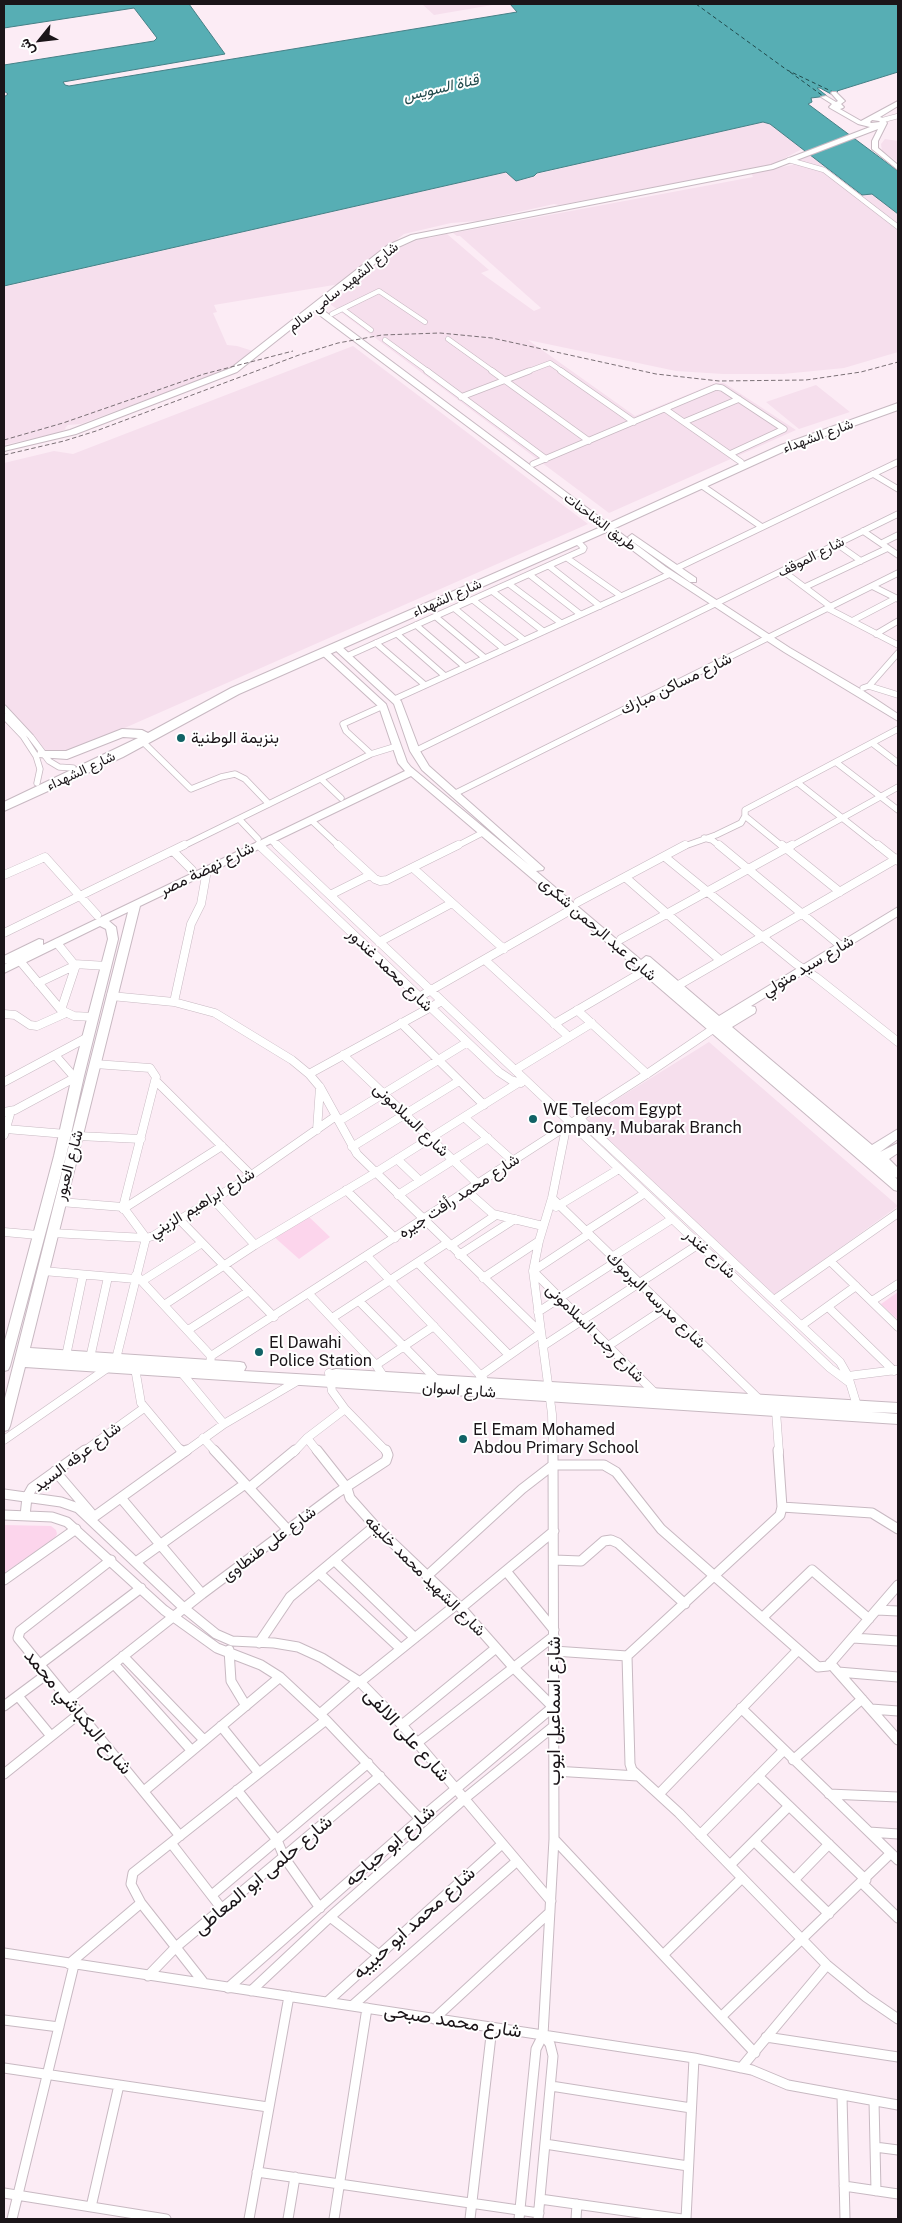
<!DOCTYPE html>
<meta charset="utf-8">
<style>
body{margin:0}
#map{position:relative;width:902px;height:2223px;overflow:hidden;background:#fcecf5;font-family:"Public Sans",Vazirmatn,sans-serif}
canvas{display:block}
.frame{position:absolute;inset:0;border:5px solid #1b1519;pointer-events:none}
.north{position:absolute;left:15px;top:15px;width:50px;height:50px;-webkit-text-stroke:4px #fff;paint-order:stroke;rotate:241deg;font-size:14px;font-weight:700;line-height:20px;text-align:center;color:#1b1519}
.north::after{content:'';display:block;margin:auto;width:18px;height:22px;background:#1b1519;clip-path:polygon(50% 0,100% 100%,50% 72%,0 100%)}
</style>
<div id="map">
<canvas width="902" height="2223"></canvas>
<div class="frame"></div>
<div class="north">ش</div>
</div>
<script>
const ctx = document.querySelector('canvas').getContext('2d');
ctx.lineJoin = 'round';
function fillPath(path, color) { ctx.fillStyle = color; ctx.fill(path, 'evenodd'); }
const toPath = rows => new Path2D(rows.map(r => 'M' + r).join(''));
function stroke(path, color, width, dash) { ctx.strokeStyle = color; ctx.lineWidth = width; ctx.lineCap = dash ? 'butt' : 'round'; ctx.setLineDash(dash || []); ctx.stroke(path); }
function write(font, color, halo, rows, align = 'center') {
  ctx.font = font + ' "Public Sans",Vazirmatn,sans-serif'; ctx.lineWidth = 4; ctx.setLineDash([]); ctx.textBaseline = 'middle'; ctx.strokeStyle = halo; ctx.fillStyle = color; for (const [text, x, y, turn = 0] of rows) {
    ctx.save(); ctx.translate(x, y); ctx.rotate((+turn || 0) * Math.PI / 180); ctx.textAlign = isNaN(turn) ? turn : align; if (halo) ctx.strokeText(text, 0, 0); ctx.fillText(text, 0, 0); ctx.restore();
  }
}
fillPath(toPath([
 [422,4,498,4,434,15],
 [763,122,770,124,802,149,772,165,559,205,554,204,478,221,451,223,404,234,340,284,214,305,217,312,213,313,227,345,237,346,253,351,241,360,237,366,81,424,68,425,65,428,66,429,58,433,4,445,4,287,507,172,516,181,534,177,537,174],
 [885,139,898,141,898,162,882,151,881,144],
 [808,154,862,195,872,193,898,214,898,352,844,368,783,374,723,374,676,371,528,340,635,416,716,383,724,383,796,430,609,513,330,304,399,248,426,236,429,238,447,234,489,270,481,273,534,311,541,308,460,236,457,236,453,233,753,177,751,173,792,165],
 [353,346,588,524,61,756,51,757,4,705,4,463,54,451,73,454],
 [816,385,850,412,799,429,766,402],
 [709,1042,898,1206,774,1296,585,1119]
]), '#f6dfed');
fillPath(toPath([
 [306,1214,330,1237,299,1259,272,1235],
 [898,1292,898,1320,881,1304],
 [4,1525,51,1526,56,1530,57,1534,54,1539,4,1573]
]), '#fcd5ec');
const water = toPath([
 [4,4,189,4,225,54,63,82,65,85,69,86,517,12,510,4,898,4,898,72,837,91,838,92,831,94,820,88,817,88,827,96,811,98,812,102,808,104,898,171,898,214,872,194,862,195,770,124,763,122,537,173,534,176,516,181,506,172,4,286,4,97,8,94,4,91,4,65,154,41,157,38,134,8,4,28,4,4]
]);
fillPath(water, '#57aeb4');
stroke(water, '#458086', 1);
stroke(toPath([
 [696,4,787,70,833,92],
 [790,72,823,96]
]), '#214a4c', 1, [4, 3]);
const streetFar3 = toPath([
 [883,120,898,116],
 [789,160,824,170,898,227],
 [344,310,371,330],
 [332,314,379,291,425,322],
 [448,339,494,372],
 [385,340,429,372],
 [526,372,550,363,563,372]
]);
const streetFar2 = toPath([
 [427,371,546,459],
 [492,371,589,441],
 [561,371,634,422],
 [461,397,529,371],
 [665,409,741,462],
 [684,422,739,399],
 [533,464,716,387,722,388,784,429,730,454],
 [873,474,898,489],
 [701,485,762,527],
 [863,531,898,555],
 [882,543,898,535],
 [837,544,861,561],
 [567,558,621,596],
 [549,566,600,606],
 [677,568,898,462],
 [783,571,831,607],
 [530,575,580,614],
 [509,584,561,623],
 [872,586,898,599],
 [805,587,888,548],
 [492,591,543,631],
 [473,600,524,640],
 [454,608,504,649],
 [827,608,898,645],
 [436,617,485,658],
 [852,621,896,598],
 [416,625,465,667],
 [397,634,445,676],
 [876,634,898,621],
 [376,643,425,685],
 [347,656,583,550,584,548,577,541],
 [869,686,898,653],
 [863,688,869,686,898,695],
 [395,699,670,574],
 [4,708,31,737,49,761,59,767,73,768],
 [4,716,23,736,36,756,40,769,37,783],
 [142,741,191,789,221,777,235,774,245,779,269,804],
 [872,743,898,763],
 [415,751,898,514],
 [371,754,346,731,343,724,383,706],
 [837,763,898,810],
 [321,779,341,798],
 [798,783,879,847],
 [454,794,898,573],
 [239,819,258,839],
 [311,820,340,847],
 [704,838,712,840,721,847],
 [270,839,278,847],
 [259,845,261,847],
 [181,847,371,754,397,746],
 [455,847,484,832],
 [682,847,716,835,741,823,745,816],
 [783,847,745,816,745,810,898,729],
 [790,847,898,787]
]);
const streetFar1 = toPath([
 [259,845,499,1072,511,1080,521,1083],
 [277,845,830,1368,850,1383],
 [338,845,375,879,380,881,387,880,458,845],
 [719,845,841,946],
 [782,845,840,892],
 [878,845,898,861],
 [173,851,192,870],
 [665,857,796,964,816,977,898,1042],
 [413,868,504,949],
 [4,875,45,857,97,915],
 [625,877,720,960],
 [330,895,370,875],
 [578,902,685,845],
 [4,933,184,845],
 [621,939,792,845],
 [379,942,452,903],
 [57,943,74,964,107,966],
 [485,960,569,1037],
 [20,961,61,1010,74,1016,93,1017],
 [38,983,76,965],
 [677,986,898,858],
 [111,996,174,1002,215,1013,292,1060,309,1074,320,1087,357,1154,541,1333,480,1376],
 [419,997,574,908],
 [174,1002,191,924,201,904,207,870],
 [61,1010,76,965],
 [577,1010,647,1074],
 [4,1014,15,1015,30,1025,37,1026,66,1013],
 [401,1023,484,1105],
 [554,1024,646,970],
 [55,1055,75,1078],
 [343,1055,478,1184],
 [95,1064,150,1068,156,1077,123,1207,146,1238,116,1359],
 [515,1070,592,1023],
 [309,1074,442,1001],
 [156,1081,251,1175],
 [4,1082,88,1037],
 [4,1112,15,1110,78,1076],
 [464,1117,513,1161],
 [579,1118,840,1362,848,1376,858,1409],
 [339,1121,466,1043],
 [6,1129,66,1134],
 [317,1130,320,1087],
 [4,1135,11,1111],
 [78,1136,141,1139],
 [352,1147,459,1081],
 [397,1159,420,1181],
 [346,1190,395,1238],
 [467,1191,493,1214,543,1226],
 [398,1195,488,1138],
 [552,1198,761,1401],
 [213,1199,255,1245],
 [60,1202,123,1207],
 [556,1207,619,1169],
 [123,1209,222,1146],
 [180,1220,274,1317],
 [586,1231,645,1193],
 [4,1232,38,1235],
 [52,1233,146,1238,153,1236,243,1181,336,1116],
 [589,1234,533,1271,656,1394],
 [450,1246,496,1215],
 [459,1255,515,1219],
 [367,1256,483,1378],
 [612,1257,672,1219],
 [830,1261,898,1327],
 [418,1263,509,1355],
 [43,1271,136,1279],
 [136,1275,211,1356],
 [483,1278,539,1241],
 [142,1281,202,1243],
 [309,1294,376,1365,382,1374,383,1380],
 [774,1300,898,1213],
 [359,1301,437,1380],
 [872,1301,898,1284],
 [164,1305,255,1245,375,1173,518,1083],
 [828,1307,894,1371],
 [538,1312,617,1261],
 [332,1318,447,1243],
 [802,1325,856,1286],
 [188,1330,249,1291],
 [543,1346,699,1244],
 [608,1346,664,1309],
 [66,1356,83,1275],
 [90,1358,108,1277],
 [210,1365,211,1356,647,1074,713,1029],
 [376,1365,434,1326],
 [135,1368,141,1403,182,1452],
 [181,1372,224,1424],
 [329,1373,332,1391,345,1409,387,1452],
 [848,1376,896,1370],
 [776,1411,779,1452],
 [203,1438,216,1452],
 [307,1438,318,1452],
 [4,1440,109,1367],
 [83,1452,144,1408],
 [185,1452,224,1424,299,1380],
 [294,1452,307,1438,345,1409],
 [553,1452,552,1414,533,1271,539,1241,552,1198,565,1133,571,1124]
]);
const street = toPath([
 [181,1450,183,1453],
 [214,1450,288,1530],
 [778,1450,782,1507,780,1515,627,1656,630,1764,632,1770,679,1813,827,1965,866,1997,898,2019],
 [55,1471,91,1513],
 [249,1488,295,1450],
 [4,1494,61,1502,78,1508,184,1608,216,1634,232,1641,274,1643,298,1647,322,1658,360,1682,402,1725,551,1901],
 [121,1498,202,1594],
 [782,1507,872,1513,898,1529],
 [4,1515,52,1517,67,1522,164,1610,217,1648,261,1665,280,1677,326,1720,420,1819],
 [25,1516,27,1497,32,1488,85,1450],
 [91,1519,187,1450],
 [111,1560,20,1631,18,1638,180,1836],
 [334,1560,415,1638],
 [554,1560,581,1561,604,1541,611,1540,618,1543,685,1604],
 [136,1562,245,1484],
 [506,1571,554,1630],
 [319,1573,401,1649],
 [427,1576,522,1489,553,1465,604,1465,616,1472,661,1529,818,1667,828,1666,898,1585],
 [4,1580,76,1529],
 [461,1608,554,1531],
 [877,1610,898,1611],
 [762,1618,812,1570,869,1619],
 [853,1638,898,1641],
 [259,1643,290,1597,375,1526],
 [229,1650,231,1681,246,1706],
 [554,1651,627,1656],
 [123,1656,204,1740],
 [830,1663,898,1740],
 [114,1664,192,1751],
 [39,1665,141,1588],
 [838,1672,898,1677],
 [360,1682,457,1604],
 [18,1696,51,1736],
 [68,1700,202,1594,337,1493,386,1461,388,1455,386,1450],
 [4,1706,47,1674],
 [741,1708,898,1860],
 [871,1709,898,1711],
 [320,1714,358,1681],
 [402,1725,496,1648],
 [221,1726,259,1773],
 [417,1743,554,1636],
 [793,1760,862,1699],
 [554,1771,638,1776],
 [4,1774,79,1714],
 [758,1776,866,1880],
 [237,1790,277,1840,284,1857,320,1908],
 [144,1791,280,1677],
 [659,1794,798,1650],
 [829,1794,898,1797],
 [869,1832,898,1834],
 [700,1835,783,1751],
 [554,1839,755,2053],
 [754,1841,829,1914],
 [171,1843,222,1909],
 [730,1865,789,1806],
 [794,1880,829,1844],
 [862,1883,898,1918],
 [212,1895,368,1763],
 [330,1917,379,1955],
 [4,1953,694,2058,752,2070,788,2085,898,2105],
 [663,1955,742,1878],
 [69,1964,141,1903],
 [148,1976,176,1947,380,1776],
 [204,1983,141,1903,131,1884,133,1873,326,1720],
 [228,1988,420,1819,553,1707,514,1668,461,1608,375,1526,350,1498,347,1488,317,1450],
 [251,1991,330,1917,464,1799,554,1726],
 [327,2002,502,1844],
 [352,2006,517,1861],
 [721,2017,891,1853],
 [434,2019,550,1912],
 [4,2020,59,2027],
 [543,2035,554,1839,553,1450],
 [766,2037,898,2057],
 [4,2068,268,2107],
 [741,2068,827,1965],
 [551,2086,691,2108],
 [842,2096,845,2219],
 [874,2101,876,2191],
 [545,2144,688,2166],
 [875,2147,898,2150],
 [257,2172,539,2213],
 [844,2186,898,2194],
 [4,2193,166,2219],
 [540,2199,682,2219],
 [91,2207,119,2085],
 [12,2219,74,1965],
 [249,2219,289,1996],
 [288,2219,295,2177],
 [334,2219,367,2008],
 [470,2219,492,2027],
 [519,2219,536,2049,543,2035],
 [538,2219,553,2056,550,2044,543,2035],
 [576,2219,577,2204],
 [686,2219,694,2058]
]);
const secondary = toPath([
 [832,92,836,92,845,101,841,104,844,107,843,108,840,109,861,121,898,101,898,106,880,117,883,118,887,123,878,141,878,148,898,165,898,170,872,149,872,141,878,129,773,169,416,239,394,249,319,307,666,567,790,648,862,690,898,714,898,721,784,652,660,571,314,311,237,372,76,434,4,451,4,447,70,430,231,368,388,245,411,235,771,165,870,127,858,124,830,108,829,107,832,104,821,97,826,96,836,102,838,101,831,93,832,92],
 [872,120,879,121,880,122,871,123,870,122,872,120],
 [632,534,696,578,696,582,690,582,629,539,628,537,632,534],
 [337,644,340,645,401,701,420,751,429,766,544,868,543,870,536,871,641,960,646,956,650,957,719,1016,898,907,898,916,751,1006,755,1007,756,1010,755,1013,732,1027,872,1145,898,1129,898,1139,880,1152,898,1143,898,1153,889,1159,898,1168,898,1178,895,1177,898,1180,898,1191,894,1190,570,911,411,776,140,906,30,1348,240,1362,244,1363,246,1367,244,1371,331,1376,332,1370,336,1369,898,1403,898,1413,871,1412,898,1414,898,1424,25,1367,10,1426,8,1430,4,1431,4,1402,128,912,109,921,116,927,118,939,84,1076,66,1156,10,1366,8,1370,4,1371,4,1344,54,1156,72,1076,108,939,106,929,100,926,4,973,4,965,7,963,4,964,4,956,39,939,43,940,43,945,405,771,398,763,379,707,321,654,321,650,324,649,327,650,386,704,407,762,411,767,529,865,422,770,410,751,394,704,334,649,334,645,337,644]
]);
const highway = toPath([
 [898,403,898,410,789,449,611,530,239,694,123,757,4,811,4,802,138,738,123,737,67,759,38,757,37,754,38,751,66,751,122,729,142,730,148,733,231,688,603,526,781,445,898,403]
]);
stroke(streetFar3, '#c8b9c2', 5.5);
stroke(streetFar2, '#c8b9c2', 7);
stroke(streetFar1, '#c8b9c2', 9);
stroke(street, '#c8b9c2', 11);
stroke(secondary, '#c8b9c2', 2);
stroke(highway, '#c8b9c2', 2);
stroke(streetFar3, '#fff', 4.5);
stroke(streetFar2, '#fff', 5.5);
stroke(streetFar1, '#fff', 8);
stroke(street, '#fff', 9);
fillPath(secondary, '#fff');
fillPath(highway, '#fff');
stroke(toPath([
 [4,440,63,423,204,374,293,351],
 [4,455,64,441,96,431,299,355,338,343,382,335,440,333,492,338,656,374,719,381,806,380,861,372,898,362]
]), '#7b7076', 1, [4.5, 2.5]);
for (const [x, y, r, color] of [
 [181,738,5,"#116266"],
 [533,1119,5,"#116266"],
 [259,1352,5,"#116266"],
 [463,1439,5,"#116266"]
]) { const dot = new Path2D(); dot.arc(x, y, r, 0, 2 * Math.PI); ctx.fillStyle = color; ctx.fill(dot); stroke(dot, '#fff', 2); }
write('14px', '#1b1519', '#fff', [
 ["شارع الشهيد سامى سالم",343,287,-38],
 ["شارع الشهداء",818,436,-20],
 ["طريق الشاحنات",600,522,37],
 ["شارع الموقف",811,557,-27],
 ["شارع الشهداء",447,598,-24],
 ["شارع الشهداء",81,771,-25]
]);
write('italic 15px', '#214a4c', '#fff', [
 ["قناة السويس",441,88,-13]
]);
write('16px', '#1b1519', '#fff', [
 ["شارع مساكن مبارك",676,684,-26],
 ["شارع نهضة مصر",207,869,-26],
 ["شارع عبد الرحمن شكرى",598,929,41],
 ["شارع سيد متولي",808,966,-31],
 ["شارع محمد غندور",390,970,44],
 ["شارع السلامونى",411,1120,44],
 ["شارع العبور",69,1165,-75],
 ["شارع محمد رأفت جيره",459,1196,-33],
 ["شارع ابراهيم الزيني",202,1203,-31],
 ["شارع غندر",710,1254,43],
 ["شارع مدرسه اليرموك",656,1300,44],
 ["شارع رجب السلامونى",595,1333,45],
 ["شارع اسوان",459,1390,4],
 ["شارع عرفه السيد",77,1457,-37],
 ["شارع على طنطاوى",269,1544,-37],
 ["شارع الشهيد محمد خليفه",425,1576,45]
]);
write('16px', '#1b1519', '#fff', [
 ["بنزيمة الوطنية",191,738],
 ["WE Telecom Egypt",543,1110],
 ["Company, Mubarak Branch",543,1128],
 ["El Dawahi",269,1343],
 ["Police Station",269,1361],
 ["El Emam Mohamed",473,1430],
 ["Abdou Primary School",473,1448]
], 'left');
write('19px', '#1b1519', '#fff', [
 ["شارع اسماعيل ايوب",554,1711,-90],
 ["شارع البكباشي محمد",78,1712,50],
 ["شارع على الالفى",407,1735,48],
 ["شارع ابو حباجه",390,1846,-41],
 ["شارع حلمى ابو المعاطى",263,1875,-40],
 ["شارع محمد ابو حبيبه",414,1923,-42],
 ["شارع محمد صبحى",453,2021,9]
]);
</script>
